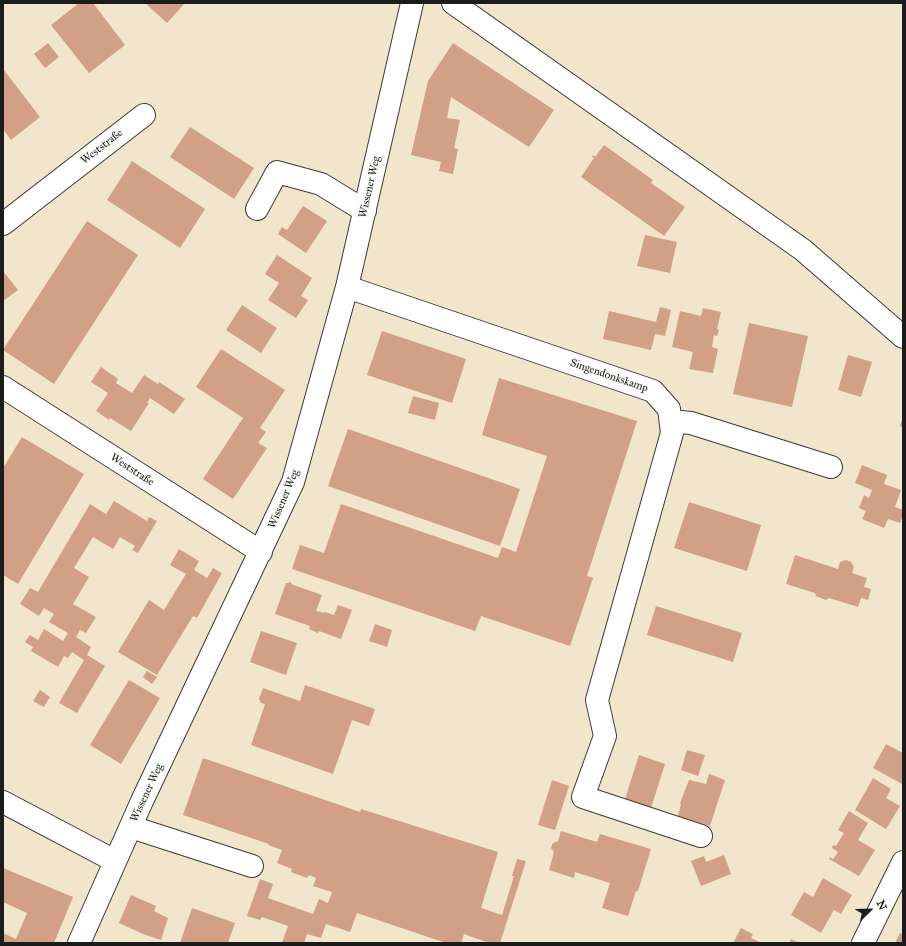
<!DOCTYPE html>
<meta charset="utf-8">
<style>
body{margin:0}
#map{position:relative;width:906px;height:946px;overflow:hidden;background:#f1e5cc;font-family:"IM FELL Great Primer",serif}
canvas{display:block}
.frame{position:absolute;inset:0;border:4px solid #1c1c1c;pointer-events:none}
.north{position:absolute;left:850px;top:890px;width:40px;height:40px;-webkit-text-stroke:3px #f6f6f2;paint-order:stroke;rotate:67deg;font-size:11px;font-weight:700;line-height:16px;text-align:center;color:#1c1c1c}
.north::after{content:'';display:block;margin:auto;width:14px;height:18px;background:#1c1c1c;clip-path:polygon(50% 0,100% 100%,50% 72%,0 100%)}
</style>
<div id="map">
<canvas width="906" height="946"></canvas>
<div class="frame"></div>
<div class="north">N</div>
</div>
<script>
const ctx = document.querySelector('canvas').getContext('2d');
ctx.lineJoin = 'round';
function fillPath(path, color) { ctx.fillStyle = color; ctx.fill(path, 'evenodd'); }
const toPath = rows => new Path2D(rows.map(r => 'M' + r).join(''));
function stroke(path, color, width, dash) { ctx.strokeStyle = color; ctx.lineWidth = width; ctx.lineCap = dash ? 'butt' : 'round'; ctx.setLineDash(dash || []); ctx.stroke(path); }
function write(font, color, halo, rows, align = 'center') {
  ctx.font = font + ' "IM FELL Great Primer",serif'; ctx.lineWidth = 3; ctx.setLineDash([]); ctx.textBaseline = 'middle'; ctx.strokeStyle = halo; ctx.fillStyle = color; for (const [text, x, y, turn = 0] of rows) {
    ctx.save(); ctx.translate(x, y); ctx.rotate((+turn || 0) * Math.PI / 180); ctx.textAlign = isNaN(turn) ? turn : align; if (halo) ctx.strokeText(text, 0, 0); ctx.fillText(text, 0, 0); ctx.restore();
  }
}
fillPath(toPath([
 [79,3,93,3,125,45,89,73,51,25],
 [145,3,185,3,167,23],
 [48,43,59,57,45,68,34,54],
 [453,43,554,110,529,147,451,97,447,118,460,120,454,148,458,149,453,174,439,171,441,162,411,155,428,81],
 [4,70,40,117,11,140,3,129],
 [190,127,254,168,234,199,170,157],
 [604,145,653,180,651,183,685,207,664,236,581,177,594,158,592,157,593,155,595,157],
 [132,161,205,209,180,248,107,200],
 [303,206,327,221,306,253,278,234,282,227,287,230],
 [87,221,138,255,54,384,3,350],
 [645,235,677,242,670,273,637,266],
 [277,255,312,278,301,296,308,300,296,318,268,300,279,283,265,274],
 [3,271,18,290,3,301],
 [242,305,277,328,261,353,226,330],
 [660,307,671,310,665,336,655,334,651,350,603,339,609,311,656,322],
 [703,308,721,312,717,329,719,330,717,336,714,335,712,347,718,349,713,373,689,369,693,352,672,347,680,311,701,316],
 [749,323,808,336,792,407,733,394],
 [382,331,466,359,452,403,367,375],
 [221,349,285,390,260,428,266,432,258,443,267,448,233,499,203,479,243,418,196,387],
 [848,355,872,362,861,397,838,390],
 [101,367,118,379,116,383,132,393,144,375,158,384,159,382,185,399,174,414,150,398,147,403,149,403,131,431,110,418,109,420,96,411,108,393,91,382],
 [499,378,637,421,587,576,593,578,570,646,481,616,475,631,292,569,300,545,324,553,341,504,498,558,502,547,516,552,547,456,482,435],
 [413,396,439,403,435,420,408,413],
 [903,416,903,427,900,426],
 [348,429,520,489,500,546,328,486],
 [22,437,84,474,18,584,3,575,3,468],
 [862,465,887,475,884,484,901,490,895,507,903,510,903,515,900,523,888,519,884,528,862,519,866,511,859,508,864,495,869,498,872,490,855,483],
 [114,501,147,521,149,517,157,521,138,553,132,550,135,546,120,537,113,549,93,537,74,568,89,577,73,604,96,617,86,633,80,630,76,637,91,647,87,655,105,666,77,713,59,703,84,660,72,652,68,658,64,656,58,667,31,651,33,647,25,642,30,635,38,640,44,629,63,641,68,633,49,622,54,614,44,608,39,616,20,604,30,588,38,592,90,504,106,514],
 [689,502,761,525,747,571,674,548],
 [179,549,199,561,194,570,207,578,213,568,222,573,197,618,193,616,157,675,118,652,149,600,164,610,186,574,170,565],
 [795,555,838,569,840,562,846,560,851,562,854,567,852,573,867,578,864,587,871,589,868,600,861,598,858,607,829,598,826,600,816,596,815,593,786,584],
 [289,582,292,583,291,584,322,595,316,611,324,613,325,612,334,615,338,605,352,610,341,639,319,631,318,633,309,629,310,626,275,614,286,583,289,583],
 [656,606,742,633,733,662,647,635],
 [375,624,392,630,387,647,369,641],
 [261,631,297,643,286,675,250,662],
 [147,671,157,677,152,684,143,677],
 [129,680,160,698,121,764,90,745],
 [305,685,375,709,369,726,352,720,333,774,251,745,265,704,261,703,259,699,263,688,300,701],
 [40,690,50,697,44,707,33,701],
 [886,744,903,753,902,784,873,768],
 [687,750,705,755,698,776,681,770],
 [639,755,665,764,651,808,625,799],
 [203,758,360,812,361,809,498,852,481,908,502,915,514,876,512,876,517,859,526,861,500,943,489,943,464,934,461,943,446,943,357,913,350,932,326,924,321,938,307,934,304,943,282,943,288,926,262,917,260,920,247,916,260,879,273,884,268,898,313,914,319,899,328,903,332,892,313,886,316,878,309,875,307,878,291,872,292,869,277,863,282,850,268,845,269,844,183,815],
 [709,774,725,780,710,826,678,816,681,804,680,803,689,780,706,784],
 [873,778,891,789,886,798,900,806,886,829,855,810],
 [552,780,569,786,555,830,538,825],
 [849,811,868,823,858,840,875,850,859,876,829,859,830,857,833,859,838,852,832,848,833,845,836,846,844,833,838,830],
 [561,831,597,842,600,834,651,849,638,891,636,891,628,916,602,908,610,883,575,872,574,878,549,870,554,852,551,848,553,843,558,841],
 [724,855,731,874,701,886,691,861,704,856,706,862],
 [3,868,73,897,54,943,3,943,3,933,16,939,27,913,3,902],
 [823,878,852,895,841,914,834,910,821,933,791,915,804,892,813,897],
 [131,895,156,906,154,911,168,918,161,940,143,934,119,923],
 [192,908,235,923,228,943,180,943],
 [741,928,753,934,751,938,762,943,733,943],
 [900,933,903,934,903,943,895,943],
 [791,939,799,943,789,943]
]), '#d2a087');
const minor = toPath([
 [453,3,803,250,903,337],
 [257,209,277,172,321,184,365,211],
 [3,224,144,115],
 [347,287,653,391,669,409,672,433,597,700,605,736,583,797,701,836],
 [3,387,261,552],
 [671,421,691,423,831,467],
 [3,802,115,861],
 [131,827,252,866],
 [79,943,142,801,293,482,347,287,412,3],
 [863,943,903,862]
]);
stroke(minor, '#3c3a36', 24);
stroke(minor, '#fff', 22);
write('11px', '#1c1c1c', '#f6f6f2', [
 ["Weststraße",102,147,-38],
 ["Wissener Weg",370,187,-77],
 ["Singendonkskamp",609,376,19],
 ["Weststraße",132,470,33],
 ["Wissener Weg",284,499,-67],
 ["Wissener Weg",147,793,-65]
]);
</script>
